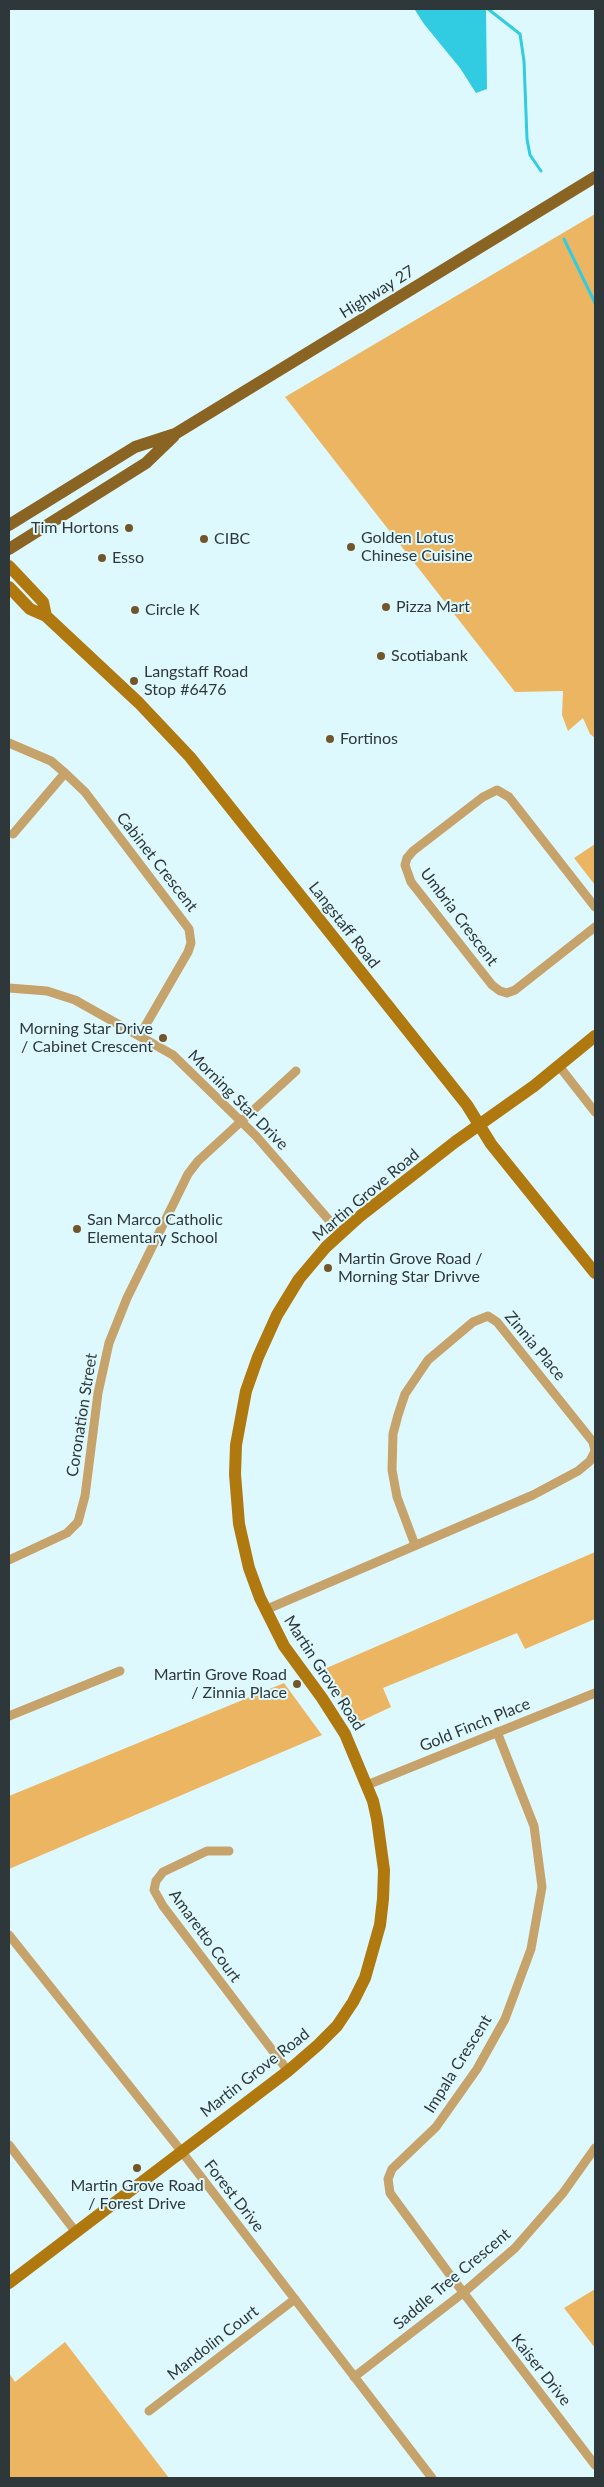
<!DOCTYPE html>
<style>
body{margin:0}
#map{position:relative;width:604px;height:2487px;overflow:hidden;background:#def9fe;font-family:Lato,sans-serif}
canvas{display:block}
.frame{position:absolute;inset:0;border:10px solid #2e383a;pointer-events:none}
</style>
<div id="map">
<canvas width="604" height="2487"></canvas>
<div class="frame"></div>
</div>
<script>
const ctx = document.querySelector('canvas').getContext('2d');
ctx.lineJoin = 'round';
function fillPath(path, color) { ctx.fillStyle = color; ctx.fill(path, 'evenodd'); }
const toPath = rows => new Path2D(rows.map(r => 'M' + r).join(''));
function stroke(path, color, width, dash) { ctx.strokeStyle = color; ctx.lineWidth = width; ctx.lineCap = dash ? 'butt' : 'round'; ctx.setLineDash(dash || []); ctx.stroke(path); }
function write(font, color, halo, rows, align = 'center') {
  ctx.font = font + ' Lato,sans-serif'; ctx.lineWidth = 4; ctx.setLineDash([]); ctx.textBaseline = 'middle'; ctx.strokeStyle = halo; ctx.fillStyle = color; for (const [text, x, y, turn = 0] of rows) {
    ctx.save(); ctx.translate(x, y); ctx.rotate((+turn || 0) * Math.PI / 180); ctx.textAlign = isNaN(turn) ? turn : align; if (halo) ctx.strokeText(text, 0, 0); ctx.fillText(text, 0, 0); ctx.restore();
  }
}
fillPath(toPath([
 [595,214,595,738,590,734,583,718,568,731,562,715,563,691,515,692,285,397],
 [595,844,595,885,574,858],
 [595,1552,595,1619,525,1649,517,1633,383,1688,391,1707,359,1722,322,1670],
 [284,1683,322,1735,9,1869,9,1796],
 [595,2289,595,2348,564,2308],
 [65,2342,169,2478,9,2478,9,2373,15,2382]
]), '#ebb562');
fillPath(toPath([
 [418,9,486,9,487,89,476,93,460,68,424,24,415,10]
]), '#31cce2');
stroke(toPath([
 [488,9,520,34,524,61,527,139,530,155,541,171],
 [564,239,595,303]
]), '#31cce2', 3);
stroke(toPath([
 [9,743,51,761,65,773,85,792,189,929,191,943,188,952,140,1035],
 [13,834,65,773],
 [595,907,509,797,497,790,483,797,413,851,407,858,405,865,411,882,492,985,500,991,507,993,515,990,595,927],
 [9,988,47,991,75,1000,173,1055,256,1136,341,1234],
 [559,1066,595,1112],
 [9,1560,67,1533,78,1522,85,1496,98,1393,109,1343,127,1298,188,1174,198,1161,296,1071],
 [265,1610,533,1495,578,1471,590,1461,595,1451,593,1442,497,1322,488,1316,473,1322,428,1360,405,1394,398,1415,393,1434,392,1470,397,1497,415,1545],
 [9,1716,120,1671],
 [497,1732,534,1826,542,1887,531,1949,505,2019,477,2069,436,2127,392,2169,388,2179,390,2193,453,2279,595,2465],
 [367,1785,595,1693],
 [229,1851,207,1851,163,1872,156,1881,154,1890,163,1906,288,2071],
 [9,1935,182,2152,432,2478],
 [9,2145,75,2231],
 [354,2377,463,2293,515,2248,563,2193,595,2148],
 [149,2411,295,2299]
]), '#c7a36c', 9);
stroke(toPath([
 [9,566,43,602,46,616],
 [9,587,30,609,46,616,139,703,190,757,467,1105,491,1144,595,1273],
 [9,2283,288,2071,318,2045,337,2026,353,2002,365,1978,380,1925,383,1899,384,1870,377,1819,373,1801,345,1734,322,1698,284,1646,260,1598,249,1568,239,1524,235,1474,236,1445,246,1391,258,1357,277,1315,299,1279,326,1247,359,1217,455,1142,534,1086,595,1036]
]), '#af790f', 12);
stroke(toPath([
 [9,525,135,447,175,434,595,177],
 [9,549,146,463,174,436]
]), '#8a6423', 12);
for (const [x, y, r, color] of [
 [129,528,5,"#725629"],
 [204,539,5,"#725629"],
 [351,547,5,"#725629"],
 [102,558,5,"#725629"],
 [386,607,5,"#725629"],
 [135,610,5,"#725629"],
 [381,656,5,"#725629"],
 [134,681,5,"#725629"],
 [330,739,5,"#725629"],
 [163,1038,5,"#725629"],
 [77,1229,5,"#725629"],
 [328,1268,5,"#725629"],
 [297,1684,5,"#725629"],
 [137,2168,5,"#725629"]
]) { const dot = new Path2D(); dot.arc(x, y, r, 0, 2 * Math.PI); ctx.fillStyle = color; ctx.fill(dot); stroke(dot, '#def9fe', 2); }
write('16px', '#2e383a', '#def9fe', [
 ["Highway 27",377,292,-32],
 ["Cabinet Crescent",157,862,52],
 ["Umbria Crescent",459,917,53],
 ["Langstaff Road",344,925,52],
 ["Morning Star Drive",238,1100,45],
 ["Martin Grove Road",366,1195,-40],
 ["Zinnia Place",535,1346,50],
 ["Coronation Street",82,1415,-81],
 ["Martin Grove Road",324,1673,57],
 ["Gold Finch Place",475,1725,-22],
 ["Amaretto Court",205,1936,54],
 ["Impala Crescent",458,2064,-58],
 ["Martin Grove Road",255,2073,-38],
 ["Forest Drive",234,2196,52],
 ["Saddle Tree Crescent",452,2279,-40],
 ["Mandolin Court",213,2343,-38],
 ["Kaiser Drive",541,2370,52]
]);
write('16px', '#2e383a', '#def9fe', [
 ["Tim Hortons",119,528,"right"],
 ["Golden Lotus",361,538],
 ["Chinese Cuisine",361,556],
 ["CIBC",214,539],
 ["Esso",112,558],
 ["Pizza Mart",396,607],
 ["Circle K",145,610],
 ["Scotiabank",391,656],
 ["Langstaff Road",144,672],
 ["Stop #6476",144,690],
 ["Fortinos",340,739],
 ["Morning Star Drive",153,1029,"right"],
 ["/ Cabinet Crescent",153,1047,"right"],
 ["San Marco Catholic",87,1220],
 ["Elementary School",87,1238],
 ["Martin Grove Road /",338,1259],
 ["Morning Star Drivve",338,1277],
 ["Martin Grove Road",287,1675,"right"],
 ["/ Zinnia Place",287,1693,"right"],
 ["Martin Grove Road",137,2186,"center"],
 ["/ Forest Drive",137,2204,"center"]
], 'left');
</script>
